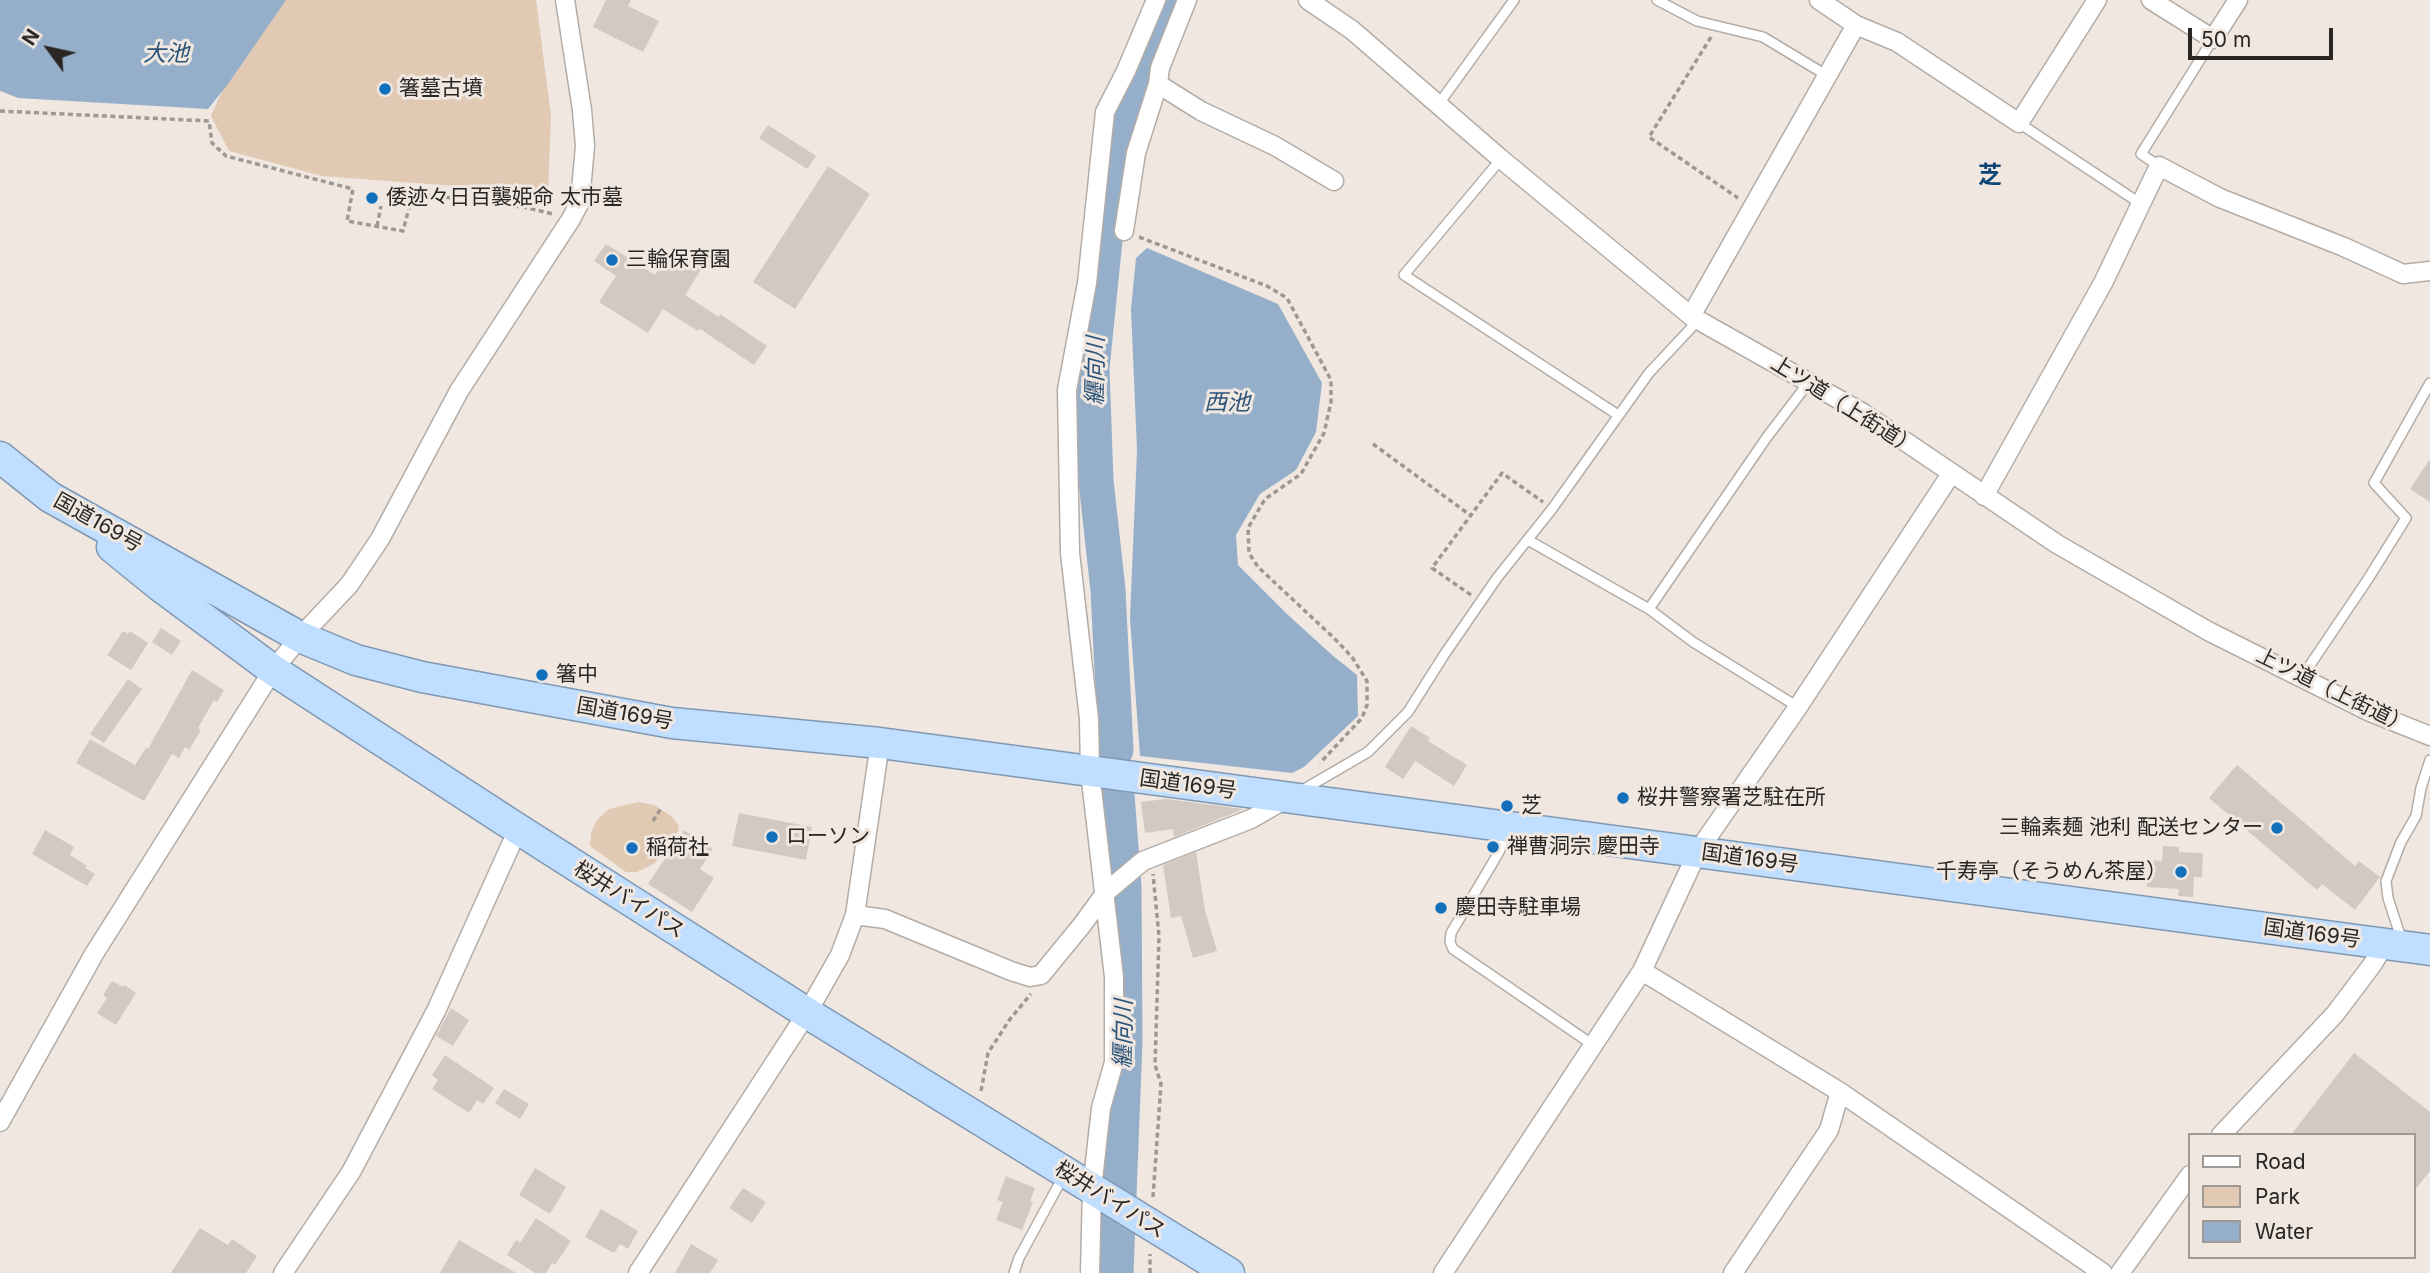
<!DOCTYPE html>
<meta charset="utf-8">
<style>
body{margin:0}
#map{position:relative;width:2430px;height:1273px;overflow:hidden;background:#efe7e0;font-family:Inter,sans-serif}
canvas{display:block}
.legend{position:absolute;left:2188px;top:1133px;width:228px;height:126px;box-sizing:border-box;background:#efe7e0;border:2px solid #a09a95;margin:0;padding:9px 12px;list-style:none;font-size:21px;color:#292624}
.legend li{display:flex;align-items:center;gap:14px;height:35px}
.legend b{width:35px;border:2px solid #a09a95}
.north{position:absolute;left:14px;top:14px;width:70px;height:70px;-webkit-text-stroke:5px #efe7e0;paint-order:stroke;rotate:303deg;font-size:19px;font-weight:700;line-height:28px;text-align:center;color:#292624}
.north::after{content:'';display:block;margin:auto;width:24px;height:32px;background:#292624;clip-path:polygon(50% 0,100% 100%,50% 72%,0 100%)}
.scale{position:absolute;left:2188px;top:28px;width:145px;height:32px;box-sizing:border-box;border:4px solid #292624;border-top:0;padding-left:9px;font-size:21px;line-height:24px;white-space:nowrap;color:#292624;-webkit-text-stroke:5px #efe7e0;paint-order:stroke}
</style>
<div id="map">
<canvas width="2430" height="1273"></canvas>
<ul class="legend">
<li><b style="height:9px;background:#fff"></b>Road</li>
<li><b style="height:19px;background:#e1c9b4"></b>Park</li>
<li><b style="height:19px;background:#95afcb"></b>Water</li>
</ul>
<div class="north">N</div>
<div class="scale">50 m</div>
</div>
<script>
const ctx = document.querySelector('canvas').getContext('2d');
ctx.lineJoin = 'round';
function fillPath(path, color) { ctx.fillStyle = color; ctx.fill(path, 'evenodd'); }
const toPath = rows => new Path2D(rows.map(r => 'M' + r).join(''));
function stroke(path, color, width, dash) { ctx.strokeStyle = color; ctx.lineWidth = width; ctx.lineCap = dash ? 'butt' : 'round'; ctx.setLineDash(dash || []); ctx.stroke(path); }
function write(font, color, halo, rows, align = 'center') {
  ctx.font = font + ' Inter,"Noto Sans JP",sans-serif'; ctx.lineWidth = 6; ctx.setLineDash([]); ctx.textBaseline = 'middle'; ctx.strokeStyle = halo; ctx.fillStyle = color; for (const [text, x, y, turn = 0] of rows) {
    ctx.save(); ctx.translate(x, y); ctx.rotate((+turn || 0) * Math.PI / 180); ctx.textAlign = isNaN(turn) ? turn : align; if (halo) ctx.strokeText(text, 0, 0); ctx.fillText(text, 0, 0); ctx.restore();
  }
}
fillPath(toPath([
 [275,0,536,0,551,116,548,193,322,176,229,151,211,116,235,61],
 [638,802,654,805,671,816,678,824,679,830,655,863,637,872,626,872,590,846,591,833,597,820,609,809]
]), '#e1c9b4');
fillPath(toPath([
 [0,0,286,0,228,84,208,109,18,98,3,92,0,91],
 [1147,248,1278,304,1322,383,1316,432,1296,470,1260,494,1236,535,1238,565,1287,614,1332,655,1357,675,1358,716,1304,767,1292,773,1140,756,1130,618,1137,450,1131,309,1136,258]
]), '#95afcb');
stroke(toPath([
 [1116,750,1108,590,1096,481,1092,368,1108,210,1129,114,1167,0],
 [1116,1273,1125,1041,1124,887,1117,794]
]), '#95afcb', 35);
fillPath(toPath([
 [606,0,631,0,628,6,659,21,643,52,593,27],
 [768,125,816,156,807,169,759,138],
 [828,166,870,194,795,309,753,282],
 [606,244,655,275,667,256,672,259,677,252,702,268,685,295,719,317,720,314,767,346,754,365,700,329,698,331,663,309,648,333,599,302,616,276,594,261],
 [2430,459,2430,502,2410,489],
 [161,628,181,641,172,655,152,642],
 [123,631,128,634,130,631,148,643,131,670,107,655],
 [192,670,224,690,217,702,214,700,198,728,201,730,189,750,185,747,179,758,172,754,144,801,76,763,90,739,135,765,146,748,148,749],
 [128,679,142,689,104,743,90,734],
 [1411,726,1430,738,1428,741,1467,765,1454,786,1415,761,1403,779,1385,767],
 [2237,765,2355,866,2359,861,2380,877,2355,910,2322,884,2317,890,2209,798],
 [1165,799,1166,799,1244,809,1174,837,1173,829,1145,833,1141,802],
 [739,813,812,827,806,860,732,846],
 [45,830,74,847,70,855,87,866,85,868,95,874,87,886,32,854],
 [684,830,713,849,700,869,714,878,692,912,648,884],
 [2163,846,2179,847,2179,852,2203,853,2202,877,2194,877,2193,897,2178,896,2179,889,2147,887,2148,867,2153,868,2154,860,2162,861],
 [1196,852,1205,910,1217,951,1193,958,1181,916,1171,918,1163,865],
 [112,981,123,987,124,985,136,993,116,1025,97,1013,107,998,103,995],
 [451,1008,469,1020,453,1046,436,1036],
 [2354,1053,2430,1112,2430,1171,2414,1191,2414,1135,2291,1135],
 [445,1055,494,1088,483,1104,477,1100,469,1113,432,1089,438,1080,432,1075],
 [504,1089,529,1104,520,1119,495,1103],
 [535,1168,566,1187,550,1214,519,1195],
 [1006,1176,1035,1188,1030,1201,1033,1202,1022,1230,996,1220,1003,1202,997,1200],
 [743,1188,766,1202,752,1223,729,1208],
 [601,1209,638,1231,628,1249,620,1244,614,1253,585,1237],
 [536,1218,571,1241,555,1265,552,1263,546,1273,535,1273,507,1255,516,1240,520,1243],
 [200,1228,228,1245,232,1239,257,1256,246,1273,171,1273],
 [459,1240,516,1273,440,1273],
 [691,1244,718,1260,710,1273,675,1273]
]), '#d2c9c2');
const service = toPath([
 [1657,0,1697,21,1763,37,1826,75],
 [1438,105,1514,0],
 [2019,123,2141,204],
 [1501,159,1404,275,1618,415],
 [2159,166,2141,154,2213,39],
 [1528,540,1649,609,1693,642,1798,707],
 [1649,609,1767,437,1809,382],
 [2302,677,2368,579,2406,518,2374,483,2430,383],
 [1301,791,1368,752,1408,712,1444,655,1497,578,1552,509,1649,373,1692,327,1691,317],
 [1506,833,1499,852,1451,933,1450,942,1453,949,1593,1045],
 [2402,941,2388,898,2386,881,2401,842,2416,816,2421,788,2430,760],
 [1014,1273,1019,1258,1064,1175]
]);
const minor = toPath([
 [1308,0,1352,30,1501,159,1691,316,1863,413,2057,544,2208,631,2370,712,2430,736],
 [1819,0,1856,25,1897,42,2019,123,2097,0],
 [2151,0,2213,39,2238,0],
 [1158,84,1201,111,1275,146,1334,181],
 [1124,231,1136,153,1158,84,1160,68,1187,0],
 [1691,316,1856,25],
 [1984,496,2103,283,2159,166,2220,198,2344,247,2403,274,2430,271],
 [855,915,885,919,1011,971,1030,977,1041,975,1082,925,1106,892,1143,861,1251,819,1286,799],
 [1642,971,1840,1092,2103,1273],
 [0,1122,94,954,273,670,300,637,349,585,380,539,459,391,571,219,580,202,585,146,582,110,565,0],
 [2221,1135,2335,1014,2372,965,2385,944],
 [283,1273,351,1172,436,1011,518,829],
 [638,1273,807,1013,840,955,855,915,880,743],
 [1090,1273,1092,1189,1101,1108,1114,1062,1114,977,1090,772,1089,719,1070,553,1067,390,1087,283,1105,112,1126,71,1156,0],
 [1443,1273,1642,971,1698,851,1798,707,1951,474],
 [1733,1273,1829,1130,1840,1092],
 [2120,1273,2190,1175]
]);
const trunk = toPath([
 [0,457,50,497,300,637,356,660,422,677,672,723,880,743,2430,950],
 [112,547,160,586,273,670,518,829,807,1013,1229,1273]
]);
stroke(service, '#b4aca6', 12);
stroke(minor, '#b4aca6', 21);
stroke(trunk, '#8198b2', 33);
stroke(toPath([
 [1711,37,1649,137,1738,198],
 [0,111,209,121,212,143,226,156,353,189,347,221,403,231,413,193,528,208,553,214],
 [377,226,381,206],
 [1139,237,1267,286,1287,298,1331,380,1331,402,1324,433,1301,474,1265,499,1248,528,1249,553,1258,567,1334,638,1352,657,1367,681,1367,705,1362,718,1320,763],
 [1373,444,1470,515],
 [1471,595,1432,568,1502,473,1543,502],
 [653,821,662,807],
 [981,1091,988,1053,1010,1019,1031,994],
 [1153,1197,1161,1084,1155,1065,1159,936,1153,874],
 [1150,1273,1150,1254]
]), '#9e9893', 3.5, [5, 3.5]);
stroke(service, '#fff', 9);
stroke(minor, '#fff', 18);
stroke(trunk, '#c0deff', 30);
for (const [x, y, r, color] of [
 [385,89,7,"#116fbc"],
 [372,198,7,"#116fbc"],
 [612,260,7,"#116fbc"],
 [542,675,7,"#116fbc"],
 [1623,798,7,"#116fbc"],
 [1507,806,7,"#116fbc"],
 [2277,828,7,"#116fbc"],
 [772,837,7,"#116fbc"],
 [1493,847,7,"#116fbc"],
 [632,848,7,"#116fbc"],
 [2181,872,7,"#116fbc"],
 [1441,908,7,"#116fbc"]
]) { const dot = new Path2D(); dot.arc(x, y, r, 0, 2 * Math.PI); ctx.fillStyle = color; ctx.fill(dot); stroke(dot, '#efe7e0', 2.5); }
write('21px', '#292624', '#efe7e0', [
 ["箸墓古墳",399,89],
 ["倭迹々日百襲姫命 太市墓",386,198],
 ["三輪保育園",626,260],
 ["箸中",556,675],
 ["桜井警察署芝駐在所",1637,798],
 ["芝",1521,806],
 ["三輪素麺 池利 配送センター",2263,828,"right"],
 ["ローソン",786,837],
 ["禅曹洞宗 慶田寺",1507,847],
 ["稲荷社",646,848],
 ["千寿亭（そうめん茶屋）",2167,872,"right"],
 ["慶田寺駐車場",1455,908]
], 'left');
write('21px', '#292624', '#efe7e0', [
 ["上ツ道（上街道）",1844,406,32],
 ["国道169号",98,523,29],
 ["上ツ道（上街道）",2333,691,26],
 ["国道169号",625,714,10],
 ["国道169号",1188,785,8],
 ["国道169号",1750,859,8],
 ["桜井バイパス",629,900,32],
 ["国道169号",2312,934,8],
 ["桜井バイパス",1110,1200,32]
]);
write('italic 23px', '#2c547b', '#efe7e0', [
 ["大池",166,54],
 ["纒向川",1096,371,-89],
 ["西池",1227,403],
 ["纒向川",1124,1034,-89]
]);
write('bold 24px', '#0c4576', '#efe7e0', [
 ["芝",1990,176]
]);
</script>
